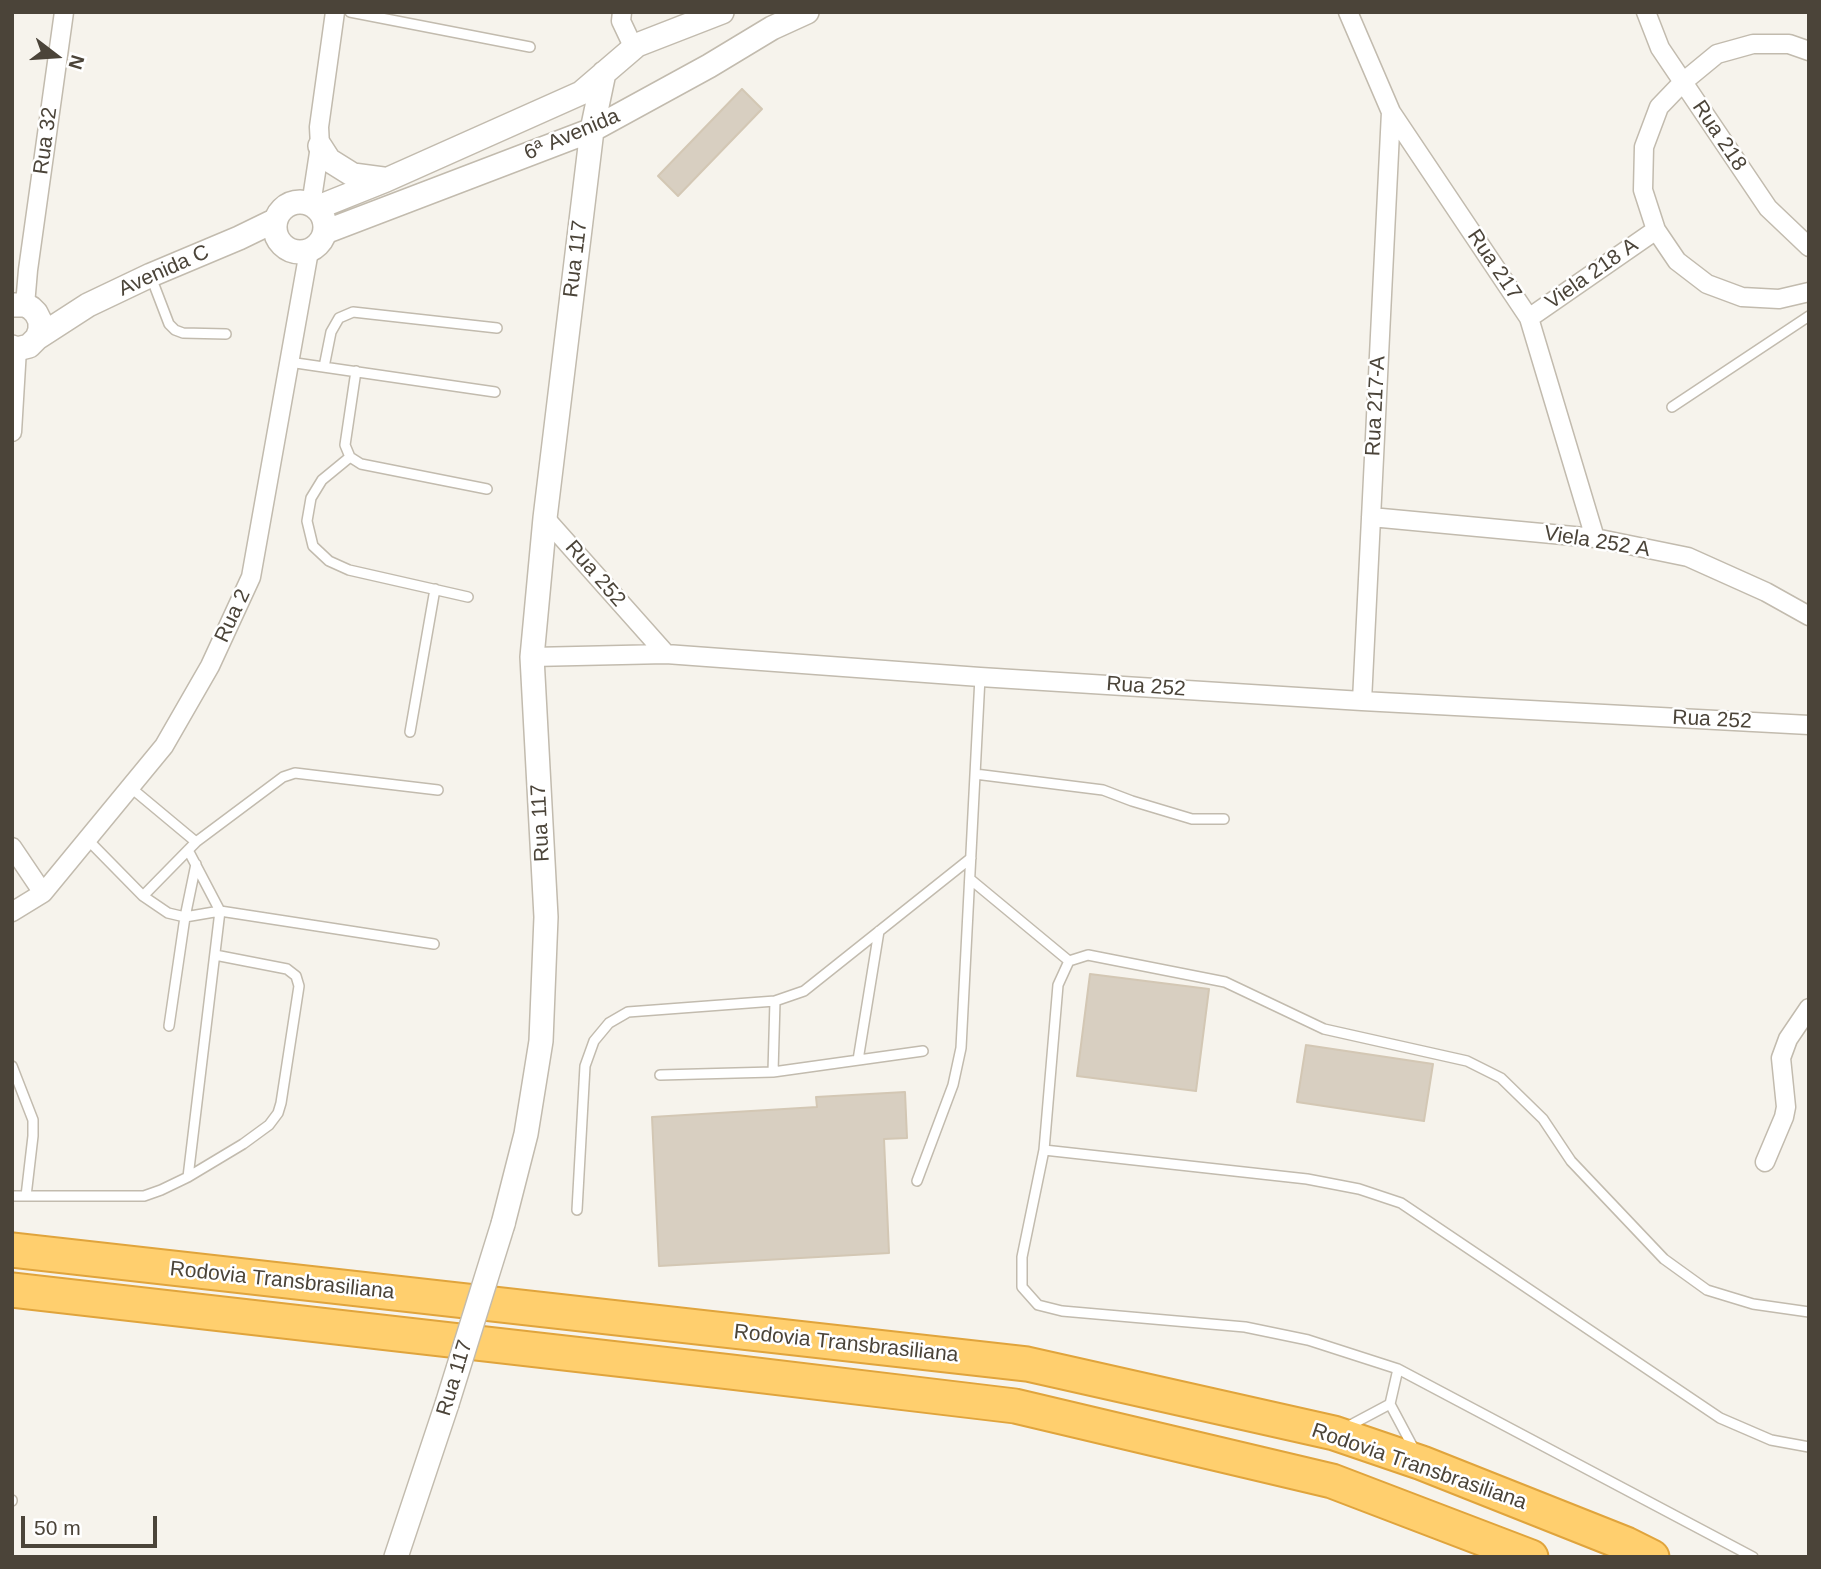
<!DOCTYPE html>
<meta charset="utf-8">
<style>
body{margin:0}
#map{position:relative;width:1821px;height:1569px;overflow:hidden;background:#f6f3ec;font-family:Arial,sans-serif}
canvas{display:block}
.frame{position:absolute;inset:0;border:14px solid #4b4439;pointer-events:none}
.north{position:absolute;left:21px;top:21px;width:70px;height:70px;-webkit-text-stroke:5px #fff;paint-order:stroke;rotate:107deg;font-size:19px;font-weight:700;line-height:28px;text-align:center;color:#4b4439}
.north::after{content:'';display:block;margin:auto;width:24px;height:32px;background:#4b4439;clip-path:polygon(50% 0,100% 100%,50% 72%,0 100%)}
.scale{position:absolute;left:21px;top:1516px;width:136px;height:32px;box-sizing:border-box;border:4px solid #4b4439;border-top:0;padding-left:9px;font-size:21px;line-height:24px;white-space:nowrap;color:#4b4439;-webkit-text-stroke:5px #fff;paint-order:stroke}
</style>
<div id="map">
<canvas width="1821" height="1569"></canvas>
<div class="frame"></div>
<div class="north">N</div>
<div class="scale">50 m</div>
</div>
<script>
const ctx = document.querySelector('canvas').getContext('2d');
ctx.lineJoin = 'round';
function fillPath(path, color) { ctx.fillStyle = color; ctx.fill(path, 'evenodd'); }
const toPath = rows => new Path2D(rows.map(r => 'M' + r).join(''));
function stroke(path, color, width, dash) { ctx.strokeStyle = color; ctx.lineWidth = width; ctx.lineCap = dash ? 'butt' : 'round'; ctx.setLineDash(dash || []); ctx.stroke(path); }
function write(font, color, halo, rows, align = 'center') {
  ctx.font = font + ' Arial,sans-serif'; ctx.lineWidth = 5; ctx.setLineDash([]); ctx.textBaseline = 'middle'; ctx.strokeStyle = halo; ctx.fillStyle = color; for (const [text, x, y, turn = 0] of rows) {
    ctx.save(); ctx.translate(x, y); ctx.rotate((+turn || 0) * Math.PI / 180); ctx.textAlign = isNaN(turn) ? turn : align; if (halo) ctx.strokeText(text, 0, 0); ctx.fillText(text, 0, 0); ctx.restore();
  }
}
const building = toPath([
 [742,89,762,109,678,196,658,176,742,89],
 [1090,974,1209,989,1196,1091,1077,1076,1090,974],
 [1306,1045,1433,1064,1424,1121,1297,1102,1306,1045],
 [905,1092,907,1138,884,1139,889,1253,659,1266,652,1117,817,1107,816,1097,905,1092]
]);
fillPath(building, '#d8cfc1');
stroke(building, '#d3c7b4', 2);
const service = toPath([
 [350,12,530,47],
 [151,277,169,324,175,330,183,333,226,334],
 [289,362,495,392],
 [324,367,331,332,339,318,353,312,497,328],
 [356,371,345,445,350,457,361,464,487,489],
 [1672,407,1809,316],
 [350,457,322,480,311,498,307,521,313,546,329,561,349,570,468,597],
 [410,732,435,589],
 [975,774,1103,790,1132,801,1192,819,1224,819],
 [130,787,196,842],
 [87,839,143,896,168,913,185,917,220,911,434,944],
 [970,879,1069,961],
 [143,896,196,842,283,777,295,773,438,790],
 [169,1026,185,917,196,864],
 [858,1060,879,931],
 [12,1066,33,1120,33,1136,26,1196],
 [773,1072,775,1001],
 [660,1075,773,1072,923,1051],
 [1044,1150,1307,1179,1359,1189,1401,1203,1720,1418,1771,1440,1809,1447],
 [188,1177,220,911,188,850],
 [917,1181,953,1085,961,1048,980,677],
 [12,1196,144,1196,161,1190,188,1177,243,1144,269,1125,278,1113,281,1103,299,986,296,976,287,969,215,955],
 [577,1210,585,1066,594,1041,609,1023,628,1012,775,1001,804,991,971,858],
 [1398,1369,1390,1404,1415,1451],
 [1345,1428,1390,1404],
 [12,1501,12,1500],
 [1753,1557,1398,1369,1308,1340,1245,1327,1062,1311,1038,1305,1022,1287,1022,1257,1044,1150,1058,985,1069,961,1088,955,1225,982,1324,1029,1467,1061,1501,1078,1543,1119,1571,1161,1664,1259,1707,1290,1753,1304,1809,1312]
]);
const minor = toPath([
 [622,12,621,21,630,40,637,45],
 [1348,12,1391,112,1529,318,1595,538],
 [1646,12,1660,48,1768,208,1809,247],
 [1809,51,1789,44,1753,44,1717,54,1683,82,1659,107,1644,147,1643,190,1656,230,1677,261,1707,284,1742,297,1779,299,1809,292],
 [311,205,320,146,319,127,335,12],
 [25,305,28,270,64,12],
 [1529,318,1656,230],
 [12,432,17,349],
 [1371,517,1595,538,1688,557,1766,592,1809,616],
 [545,518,666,654],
 [532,657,666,654,980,677,1362,701,1809,725],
 [1362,701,1391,112],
 [12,847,43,893],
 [12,912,43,893,164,746,210,666,251,577,309,251],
 [1765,1162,1784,1117,1786,1107,1781,1058,1788,1039,1809,1008]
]);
const tertiary = toPath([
 [320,146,329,160,353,175,383,179],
 '275 227a25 25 0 1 1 50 0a25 25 0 1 1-50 0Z',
 [316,208,386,180,581,93,637,45,722,12],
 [325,232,592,130,709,66,772,28,807,12],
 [12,305,25,305,31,308,36,313,40,321,40,330,37,338,29,346,17,349,12,347],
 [37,338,88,305,151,275,239,238,276,220],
 [503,1224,526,1134,541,1041,546,917,532,657,545,518,592,130,604,73],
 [396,1557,447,1404]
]);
const motorway = toPath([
 [12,1250,1027,1364,1334,1433,1422,1463,1626,1544,1652,1557],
 [12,1290,731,1372,1015,1406,1332,1481,1531,1557]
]);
stroke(service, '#c2bbae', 12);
stroke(minor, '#c2bbae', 21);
stroke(tertiary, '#c2bbae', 26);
stroke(motorway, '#e0a43c', 37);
stroke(service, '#fff', 9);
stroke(minor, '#fff', 18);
stroke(tertiary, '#fff', 23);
stroke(motorway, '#ffcf6e', 33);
const tertiaryBridge = toPath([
 [447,1404,503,1224]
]);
stroke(tertiaryBridge, '#c2bbae', 26, []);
stroke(tertiaryBridge, '#fff', 23);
write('21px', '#4b4439', '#fff', [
 ["6ª Avenida",572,135,-23],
 ["Rua 218",1719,136,56],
 ["Rua 32",46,141,-82],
 ["Rua 117",576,259,-83],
 ["Rua 217",1494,265,56],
 ["Avenida C",164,271,-24],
 ["Viela 218 A",1592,274,-35],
 ["Rua 217-A",1376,406,-87],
 ["Viela 252 A",1597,542,9],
 ["Rua 252",595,574,49],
 ["Rua 2",233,616,-65],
 ["Rua 252",1146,687,4],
 ["Rua 252",1712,720,3],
 ["Rua 117",541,823,-93],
 ["Rodovia Transbrasiliana",282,1281,6],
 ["Rodovia Transbrasiliana",846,1344,6],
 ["Rua 117",455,1378,-73],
 ["Rodovia Transbrasiliana",1419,1467,19]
]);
</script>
